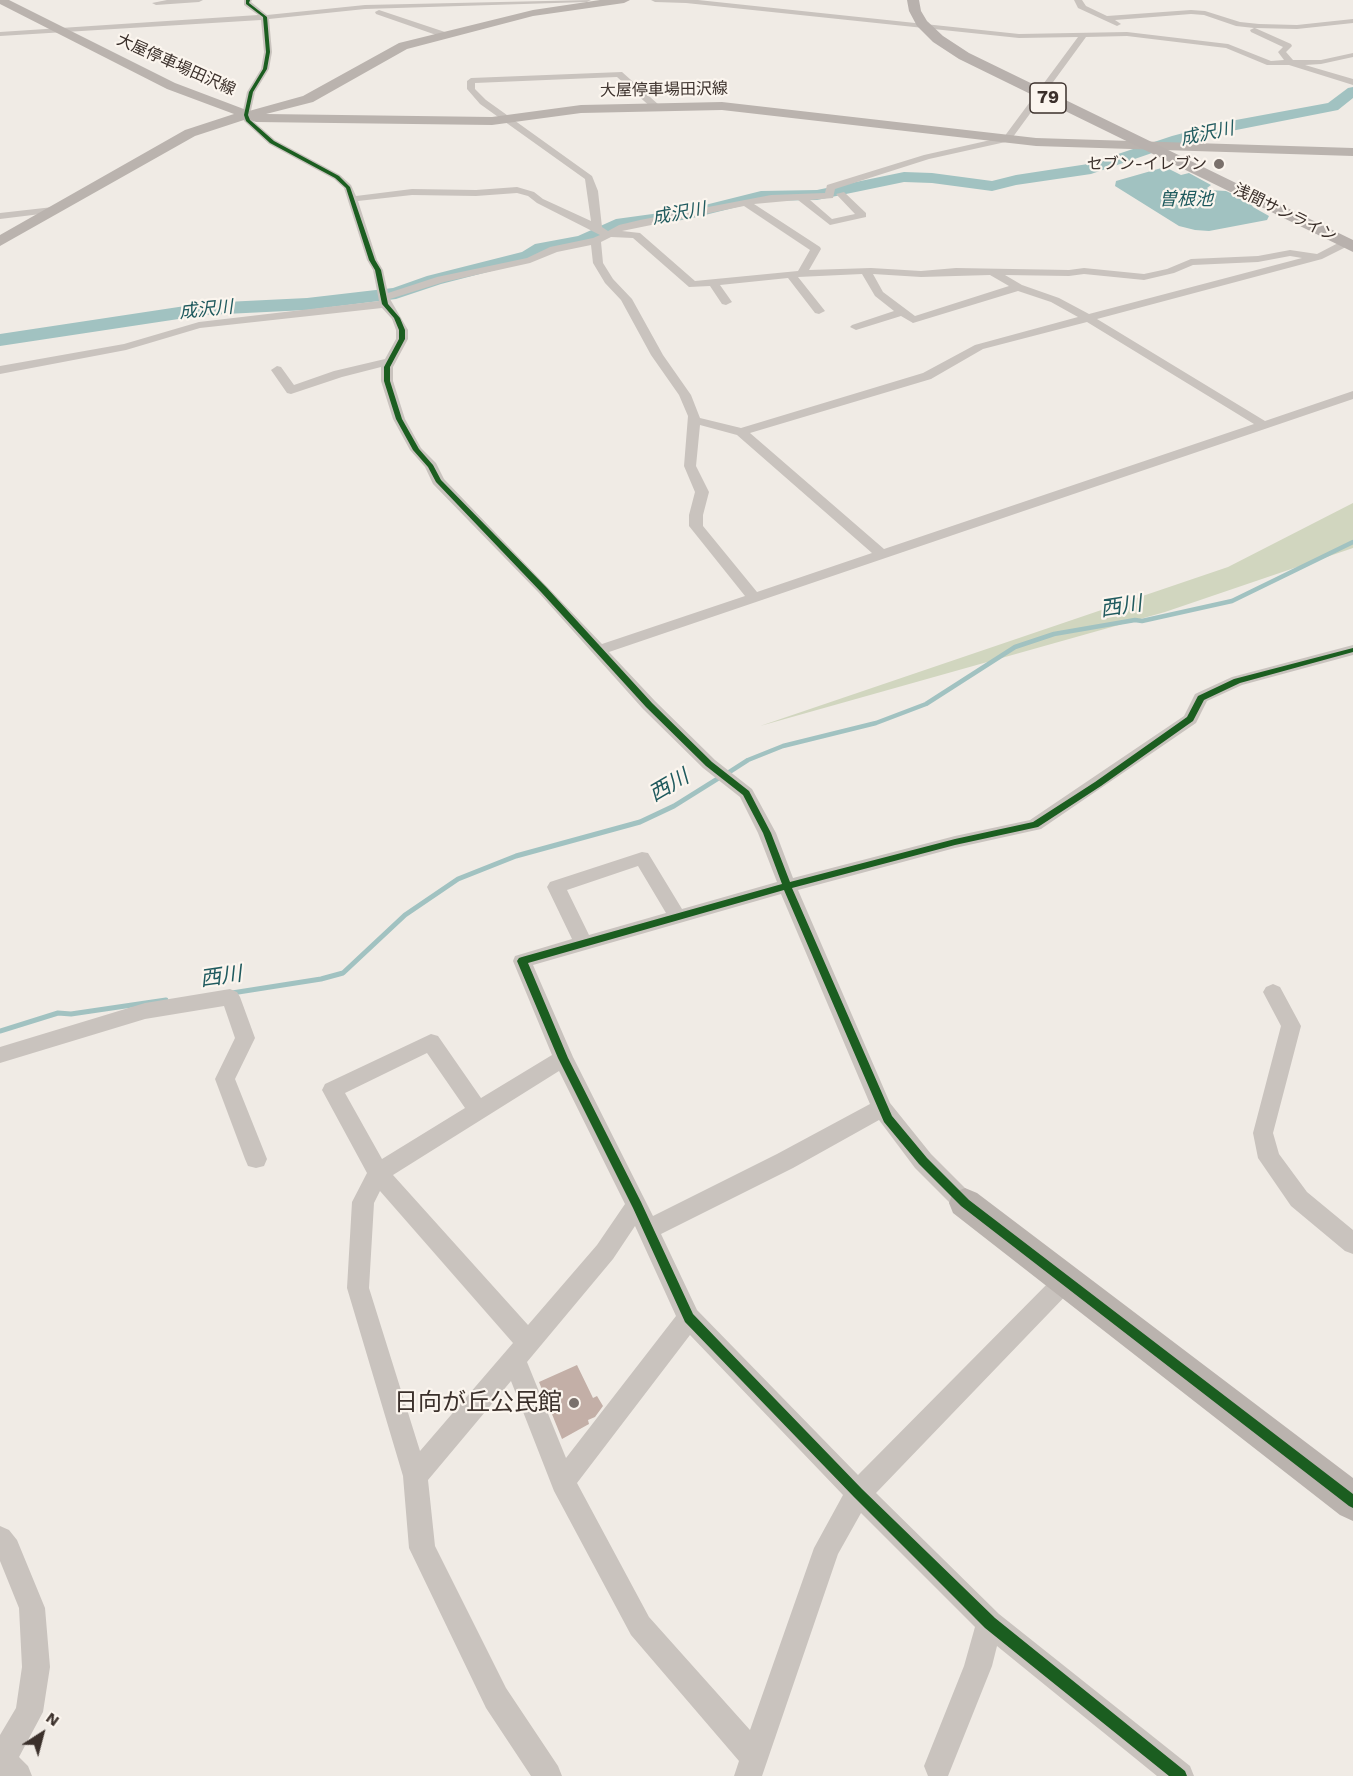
<!DOCTYPE html>
<meta charset="utf-8">
<style>
body{margin:0}
#map{position:relative;width:1353px;height:1776px;overflow:hidden;background:#f0ebe5;font-family:"Work Sans",sans-serif}
canvas{display:block}
.north{position:absolute;left:12px;top:1704px;width:60px;height:60px;-webkit-text-stroke:4px #fbf5ee;paint-order:stroke;rotate:36deg;font-size:16px;font-weight:700;line-height:24px;text-align:center;color:#3b302b}
.north::after{content:'';display:block;margin:auto;width:21px;height:27px;background:#3b302b;clip-path:polygon(50% 0,100% 100%,50% 72%,0 100%)}
</style>
<div id="map">
<canvas width="1353" height="1776"></canvas>
<div class="north">N</div>
</div>
<script>
const ctx = document.querySelector('canvas').getContext('2d');
ctx.lineJoin = 'round';
function fillPath(path, color) { ctx.fillStyle = color; ctx.fill(path, 'evenodd'); }
const toPath = rows => new Path2D(rows.map(r => 'M' + r).join(''));
function stroke(path, color, width, dash) { ctx.strokeStyle = color; ctx.lineWidth = width; ctx.lineCap = dash ? 'butt' : 'round'; ctx.setLineDash(dash || []); ctx.stroke(path); }
function write(font, color, halo, rows, align = 'center') {
  ctx.font = font + ' "Work Sans","Noto Sans JP",sans-serif'; ctx.lineWidth = 4.5; ctx.setLineDash([]); ctx.textBaseline = 'middle'; ctx.strokeStyle = halo; ctx.fillStyle = color; for (const [text, x, y, turn = 0] of rows) {
    ctx.save(); ctx.translate(x, y); ctx.rotate((+turn || 0) * Math.PI / 180); ctx.textAlign = isNaN(turn) ? turn : align; if (halo) ctx.strokeText(text, 0, 0); ctx.fillText(text, 0, 0); ctx.restore();
  }
}
fillPath(toPath([
 [1353,503,1353,548,1165,612,760,726,1228,567]
]), '#d1d6bf');
fillPath(toPath([
 [1165,167,1181,175,1189,173,1211,185,1207,188,1209,190,1226,191,1250,202,1253,207,1269,216,1267,220,1209,231,1195,230,1179,226,1115,186,1116,181]
]), '#a1c2c1');
stroke(toPath([
 [720,778,748,760,783,746,876,723,926,704,1015,647,1054,634,1135,620,1142,621,1232,601,1353,542]
]), '#a1c2c1', 4.5);
stroke(toPath([
 [232,993,321,979,343,973,405,915,458,879,516,856,640,822,674,806,722,776],
 [0,1031,58,1013,71,1014,166,1000]
]), '#a1c2c1', 5);
fillPath(toPath([
 [1353,87,1353,98,1338,110,1226,132,1184,142,1091,174,1016,185,992,191,932,183,904,182,817,200,761,201,689,219,626,228,589,244,547,252,534,260,441,284,396,299,307,310,205,315,0,346,0,334,205,303,307,298,393,288,427,276,522,252,535,244,578,236,616,219,689,209,761,191,817,190,904,172,932,173,992,181,1016,175,1088,164,1172,136,1225,122,1328,103,1348,88,1353,87]
]), '#a1c2c1');
fillPath(toPath([
 [577,1365,593,1398,597,1396,603,1406,595,1417,588,1420,589,1424,562,1439,539,1382]
]), '#c3afa7');
fillPath(toPath([
 [167,0,203,0,199,2,156,5,152,3,167,0],
 [244,0,252,0,251,2,267,15,365,5,591,0,587,2,365,9,269,19,272,52,269,69,255,92,250,115,252,120,275,140,340,175,351,185,356,196,412,189,476,190,517,187,534,192,543,199,591,221,585,179,480,104,467,89,467,81,471,78,622,72,659,105,659,109,653,109,617,77,475,83,475,89,486,100,592,176,598,191,602,227,608,231,619,225,640,220,771,195,825,193,827,185,924,155,1004,137,1078,37,1019,38,686,3,655,2,651,0,698,0,1019,34,1127,32,1228,44,1271,61,1284,60,1278,52,1283,47,1251,32,1250,30,1254,28,1236,26,1204,15,1191,14,1115,20,1121,24,1117,26,1078,8,1074,0,1082,0,1086,6,1107,16,1191,10,1205,11,1240,22,1259,24,1297,25,1353,19,1353,23,1297,29,1255,28,1291,44,1292,46,1286,52,1293,60,1321,60,1353,53,1353,57,1321,64,1305,65,1353,79,1353,85,1289,65,1267,65,1226,48,1127,36,1086,37,1010,141,929,159,835,189,833,198,810,200,832,219,855,214,836,194,844,192,866,213,866,217,830,225,798,200,754,204,820,247,821,249,809,270,871,268,921,271,956,268,1069,270,1084,268,1144,274,1167,269,1191,259,1258,256,1290,250,1317,254,1342,241,1350,241,1350,245,1322,259,1097,319,1265,421,1353,391,1353,399,609,652,655,701,715,760,752,789,776,833,793,878,955,836,1030,820,1184,716,1195,694,1232,677,1353,645,1353,655,1242,685,1207,701,1196,723,1041,829,955,848,798,890,890,1103,931,1154,973,1196,976,1203,973,1210,965,1213,957,1210,915,1168,879,1120,793,1168,661,1234,697,1310,858,1475,1058,1273,1066,1269,1074,1273,1077,1280,1074,1287,876,1493,999,1614,1190,1766,1194,1776,1157,1776,997,1646,992,1666,948,1776,928,1776,924,1766,964,1666,975,1627,861,1513,838,1554,762,1776,734,1776,739,1761,631,1635,554,1491,511,1381,428,1480,435,1546,506,1688,558,1766,562,1776,531,1776,486,1708,409,1548,403,1476,347,1288,352,1202,367,1173,322,1090,325,1084,431,1034,438,1036,481,1098,552,1055,513,961,515,956,572,939,547,887,550,882,642,852,648,853,682,909,777,882,758,833,740,797,703,768,643,709,539,593,433,484,425,467,410,450,393,419,381,381,381,367,342,377,291,394,287,393,271,370,277,366,281,367,294,385,334,371,385,359,396,339,396,330,392,319,382,308,200,328,126,350,0,374,0,366,124,344,199,322,379,301,373,270,367,260,344,188,334,179,269,144,244,121,242,115,247,92,261,69,264,52,261,20,0,36,0,32,258,15,244,5,244,0],
 [517,193,528,196,537,203,600,235,593,238,550,247,527,258,437,277,388,293,383,270,377,260,358,201,412,195,476,196,517,193],
 [744,206,810,250,798,271,695,281,640,233,622,231,744,206],
 [611,237,633,238,689,287,710,286,722,304,726,305,732,302,720,285,788,278,815,313,819,314,825,311,798,277,862,274,875,296,894,311,852,325,850,327,856,330,901,316,913,323,1018,291,1051,302,1078,317,975,345,923,373,741,428,700,418,691,395,663,355,632,299,613,279,603,263,601,242,611,237],
 [591,245,593,263,605,283,621,300,651,355,679,395,688,416,684,466,695,492,689,515,689,526,745,596,602,644,444,479,436,463,421,448,405,419,393,381,393,367,408,339,408,330,390,299,444,282,530,263,557,252,591,245],
 [1290,256,1302,258,1089,314,1059,298,1022,285,1005,275,1069,276,1084,274,1144,280,1174,273,1193,265,1258,262,1290,256],
 [873,274,921,277,990,275,1009,286,915,316,883,292,873,274],
 [1087,322,1254,424,884,549,750,433,931,379,983,349,1087,322],
 [700,425,737,435,872,553,757,592,703,526,703,515,709,492,696,466,700,425],
 [638,866,666,913,589,935,567,890,638,866],
 [781,894,870,1104,777,1154,653,1216,573,1057,533,965,781,894],
 [427,1053,465,1108,382,1159,345,1093,427,1053],
 [559,1071,625,1204,597,1245,528,1325,393,1175,559,1071],
 [380,1191,513,1343,420,1451,369,1288,374,1203,380,1191],
 [635,1226,676,1316,566,1458,527,1362,613,1259,635,1226],
 [690,1335,843,1495,814,1548,750,1730,649,1617,577,1483,690,1335],
 [379,10,448,33,449,35,442,37,376,14,375,12,379,10],
 [53,207,57,208,57,212,0,219,0,213,53,207],
 [1273,984,1280,987,1301,1026,1273,1133,1279,1154,1307,1192,1353,1230,1353,1254,1345,1251,1291,1206,1258,1158,1253,1133,1281,1026,1263,992,1266,987,1273,984],
 [230,989,237,992,240,997,255,1038,235,1079,267,1159,264,1166,256,1168,248,1166,245,1159,215,1079,235,1038,224,1006,145,1019,0,1063,0,1047,145,1003,230,989],
 [0,1526,9,1530,17,1540,45,1608,50,1667,43,1712,19,1757,28,1766,32,1776,0,1776,0,1735,16,1708,22,1667,19,1608,0,1561,0,1526]
]), '#c9c3be');
fillPath(toPath([
 [0,0,9,0,175,83,249,111,303,96,399,43,533,10,600,0,630,0,624,3,533,16,407,49,313,102,266,114,492,117,581,105,722,102,1036,138,1353,148,1353,156,1036,146,722,110,581,113,492,125,256,122,247,119,195,136,0,246,0,235,185,130,234,114,167,89,0,4,0,0],
 [965,1188,977,1193,1353,1478,1353,1521,1340,1515,953,1213,949,1203,953,1193,965,1188]
]), '#bab3ae');
fillPath(toPath([
 [907,0,919,0,921,11,927,21,943,36,969,53,1353,240,1353,252,959,59,933,42,917,26,909,11,907,0]
]), '#b8b1ad');
fillPath(toPath([
 [246,0,250,0,249,3,267,17,270,52,267,69,253,92,248,115,250,120,274,141,339,176,350,187,375,260,381,270,388,304,400,318,405,330,405,339,390,367,390,381,402,419,419,449,433,465,441,480,547,588,652,703,712,762,749,791,771,833,790,882,955,839,1033,822,1095,782,1187,717,1198,696,1234,679,1353,648,1353,652,1240,683,1204,700,1193,721,1101,786,1038,827,955,845,792,888,892,1116,927,1158,969,1200,1353,1494,1353,1508,1349,1506,961,1206,919,1164,884,1122,784,890,528,963,568,1058,641,1202,693,1314,862,1489,995,1618,1185,1771,1187,1776,1169,1776,985,1628,854,1497,685,1322,633,1208,558,1058,517,961,519,958,522,957,782,884,763,833,743,795,706,766,646,707,541,592,436,482,428,467,413,450,396,419,384,381,384,367,399,339,399,330,394,318,382,304,375,270,369,260,346,188,335,178,270,143,246,121,244,115,249,92,263,69,266,52,263,17,246,4,246,0]
]), '#1b5e20');
for (const [x, y, r, color] of [
 [1219,164,6,"#7a716c"],
 [574,1403,6,"#7a716c"]
]) { const dot = new Path2D(); dot.arc(x, y, r, 0, 2 * Math.PI); ctx.fillStyle = color; ctx.fill(dot); stroke(dot, '#fbf5ee', 2); }
write('16px', '#3b302b', '#fbf5ee', [
 ["大屋停車場田沢線",176,65,24],
 ["大屋停車場田沢線",664,90,-1],
 ["浅間サンライン",1285,213,26]
]);
write('16px', '#3b302b', '#fbf5ee', [
 ["セブン-イレブン",1207,164]
], 'right');
for (const [x, y, w] of [
 [1048,98,36]
]) { const box = new Path2D(); box.roundRect(x - w / 2, y - 15, w, 30, 4.5); ctx.fillStyle = '#fbf5ee'; ctx.fill(box); stroke(box, '#3b302b', 1.5); }
write('bold 18px', '#3b302b', null, [
 ["79",1048,98]
]);
write('italic 18px', '#1f5a5e', '#fbf5ee', [
 ["成沢川",1207,134,-12],
 ["曽根池",1186,200],
 ["成沢川",679,214,-10],
 ["成沢川",206,310,-6]
]);
write('italic 21px', '#1f5a5e', '#fbf5ee', [
 ["西川",1121,607,-9],
 ["西川",669,786,-30],
 ["西川",221,977,-8]
]);
write('24px', '#3b302b', '#fbf5ee', [
 ["日向が丘公民館",562,1403]
], 'right');
</script>
